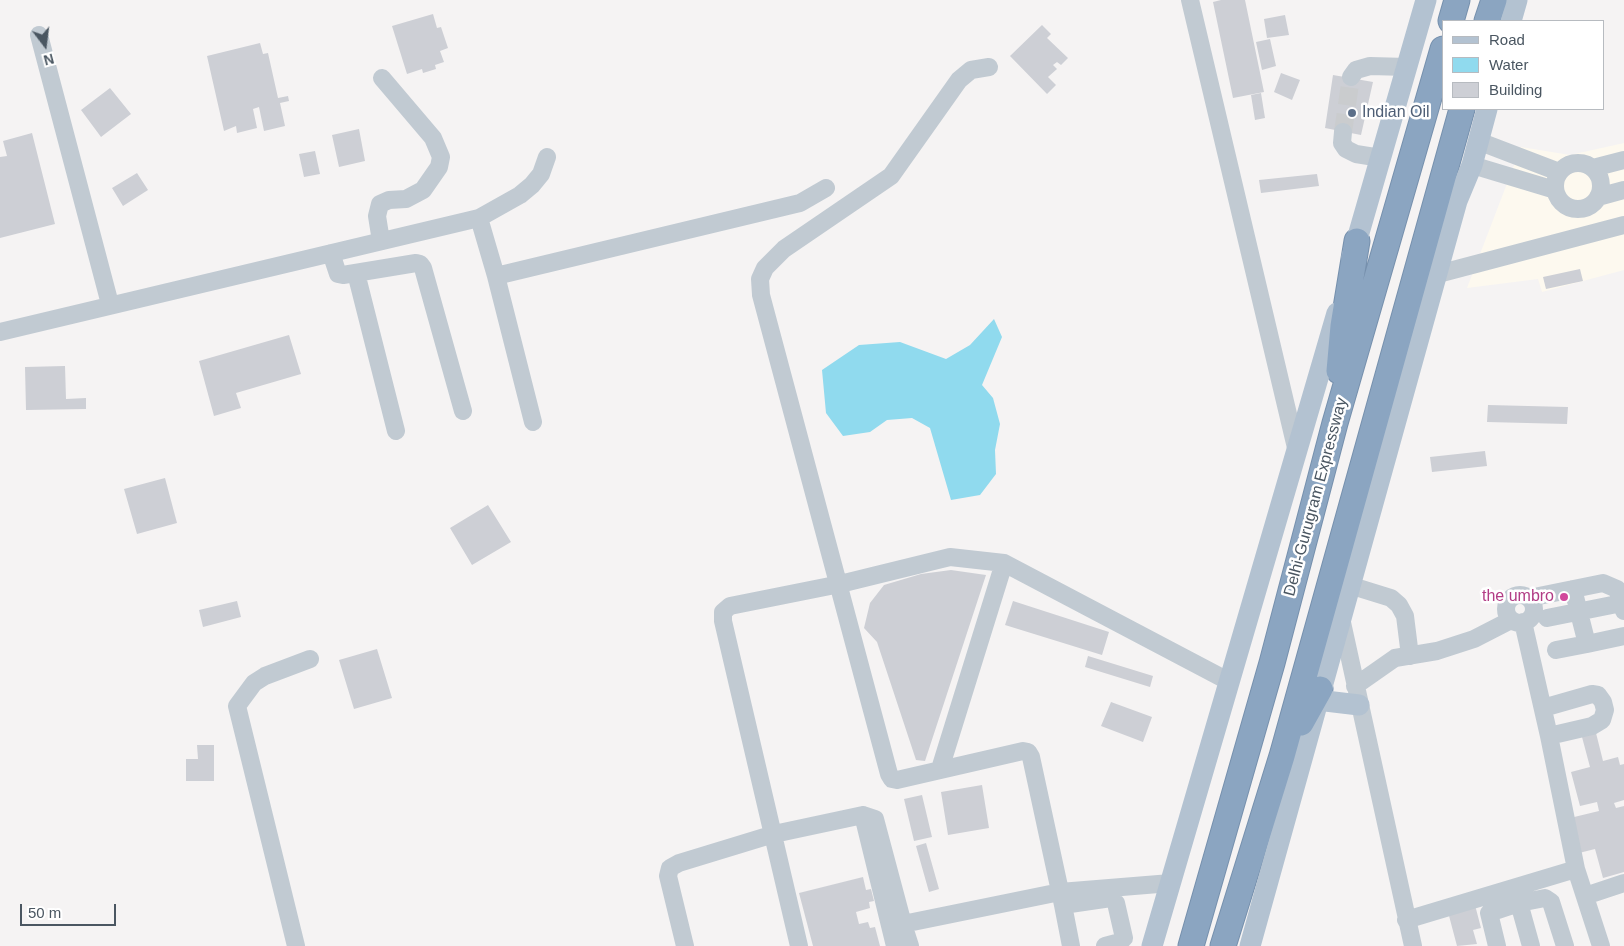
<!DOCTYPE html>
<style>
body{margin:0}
#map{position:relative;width:1624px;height:946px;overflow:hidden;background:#f5f3f3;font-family:Helvetica,sans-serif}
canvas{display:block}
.legend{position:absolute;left:1442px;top:20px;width:162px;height:90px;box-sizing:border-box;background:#fff;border:1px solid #b7bbc0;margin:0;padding:6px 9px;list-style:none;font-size:15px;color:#4a5661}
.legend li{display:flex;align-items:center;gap:10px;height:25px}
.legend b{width:25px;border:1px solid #b7bbc0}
.north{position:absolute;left:20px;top:20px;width:50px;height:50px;-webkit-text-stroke:4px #fff;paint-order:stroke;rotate:165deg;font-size:14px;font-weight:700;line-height:20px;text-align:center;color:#4a5661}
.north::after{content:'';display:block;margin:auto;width:18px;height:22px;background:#4a5661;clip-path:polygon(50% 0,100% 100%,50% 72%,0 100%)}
.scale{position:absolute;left:20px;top:904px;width:96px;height:22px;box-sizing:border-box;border:2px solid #4a5661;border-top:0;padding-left:6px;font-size:15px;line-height:18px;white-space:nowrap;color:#4a5661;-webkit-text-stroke:4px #fff;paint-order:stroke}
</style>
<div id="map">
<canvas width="1624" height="946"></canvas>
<ul class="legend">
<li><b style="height:6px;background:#b3c2d1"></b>Road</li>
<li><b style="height:14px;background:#90daee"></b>Water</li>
<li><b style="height:14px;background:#cdcfd5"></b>Building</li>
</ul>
<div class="north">N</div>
<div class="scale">50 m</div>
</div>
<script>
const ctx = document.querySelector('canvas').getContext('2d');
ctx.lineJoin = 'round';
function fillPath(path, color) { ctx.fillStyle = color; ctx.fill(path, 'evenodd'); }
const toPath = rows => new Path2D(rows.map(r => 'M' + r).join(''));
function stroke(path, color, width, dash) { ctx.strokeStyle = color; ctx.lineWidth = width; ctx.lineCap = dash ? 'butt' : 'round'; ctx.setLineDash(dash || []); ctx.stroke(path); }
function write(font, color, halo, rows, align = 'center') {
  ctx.font = font + ' Helvetica,sans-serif'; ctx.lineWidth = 5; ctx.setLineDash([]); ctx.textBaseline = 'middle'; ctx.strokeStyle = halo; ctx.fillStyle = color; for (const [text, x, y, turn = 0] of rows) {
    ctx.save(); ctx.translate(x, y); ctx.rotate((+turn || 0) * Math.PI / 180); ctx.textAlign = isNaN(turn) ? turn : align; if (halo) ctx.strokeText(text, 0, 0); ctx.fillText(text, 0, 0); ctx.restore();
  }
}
fillPath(toPath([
 [1624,143,1624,270,1542,292,1538,279,1467,288,1521,147,1570,155]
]), '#fdf9ef');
fillPath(toPath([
 [994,319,1002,337,982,385,993,398,1000,424,995,450,996,474,980,495,951,500,930,428,912,418,887,420,870,432,843,436,826,413,822,370,859,345,900,342,946,359,970,345]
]), '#90daee');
fillPath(toPath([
 [1221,0,1245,0,1264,92,1233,98,1213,2],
 [433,14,437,28,441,27,448,48,440,51,444,62,435,65,436,69,423,73,422,69,407,74,392,26],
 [1285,15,1289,35,1267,38,1264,19],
 [1042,25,1051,34,1047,38,1068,58,1061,65,1057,62,1053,65,1057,69,1048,77,1056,85,1047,94,1010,56],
 [1270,39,1276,66,1262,70,1256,42],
 [260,43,263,54,268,53,278,98,288,96,289,101,280,103,285,126,264,131,259,107,253,109,257,128,237,133,236,126,224,131,207,56],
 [1281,73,1300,80,1292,100,1274,92],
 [1333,75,1373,82,1361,135,1325,128],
 [110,88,131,114,101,137,81,110],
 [1261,93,1265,118,1255,120,1251,95],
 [359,129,365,161,339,167,332,135],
 [32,133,55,224,0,238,0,157,7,156,3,141],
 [315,151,320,174,304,177,299,154],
 [137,173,148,190,123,206,112,188],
 [1317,174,1319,186,1261,193,1259,180],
 [1580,269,1583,281,1546,289,1543,277],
 [289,335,301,374,236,393,241,408,214,416,199,361],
 [65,366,66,399,86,398,86,409,26,410,25,367],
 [1488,405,1568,407,1567,424,1487,422],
 [1485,451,1487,466,1432,472,1430,457],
 [165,478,177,523,137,534,124,489],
 [488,505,511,542,472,565,450,528],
 [951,570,986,575,925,761,916,760,877,642,864,628,870,603,884,585,921,574],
 [237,601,241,617,203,627,199,610],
 [1013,601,1109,632,1102,655,1005,625],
 [377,649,392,698,354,709,339,660],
 [1088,656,1153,676,1150,687,1085,667],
 [1111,702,1152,717,1143,742,1101,726],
 [1596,733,1603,761,1618,757,1620,765,1624,764,1624,800,1614,803,1616,808,1624,806,1624,872,1603,878,1595,849,1579,853,1570,818,1599,811,1597,802,1580,806,1571,772,1590,767,1582,737],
 [197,745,214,745,214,781,186,781,186,759,198,759],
 [982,785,989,828,948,835,941,792],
 [922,795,932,837,914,841,904,799],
 [926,843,939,889,929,892,916,846],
 [863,877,866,890,871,889,874,901,869,902,870,908,856,912,859,924,868,922,870,928,875,927,880,946,813,946,799,893],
 [1475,905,1481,928,1473,930,1477,944,1457,946,1448,912]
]), '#cdcfd5');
stroke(toPath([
 [1343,132,1351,77]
]), '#caccce', 18, [18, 9]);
const highway = toPath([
 [1451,21,1457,0],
 [1487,21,1494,0],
 [1339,371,1343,326,1357,241],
 [1301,723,1320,689],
 [1191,946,1272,663,1335,423,1443,49],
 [1223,946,1282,756,1462,109]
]);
stroke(highway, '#7690ad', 27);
stroke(toPath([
 [1190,0,1297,452],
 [39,35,110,304],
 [989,67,971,70,959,80,891,176,784,249,765,268,760,279,761,295,889,774,892,779,897,780,1023,751,1028,752,1031,757,1063,905],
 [1351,77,1356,70,1370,66,1407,67],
 [1343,132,1342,143,1346,149,1356,154,1381,158],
 [1478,141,1559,172],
 '1555 186a23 23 0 1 1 46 0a23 23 0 1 1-46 0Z',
 [1472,165,1555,190],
 [1593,168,1624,160],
 [1598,197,1624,190],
 [479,218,520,195,532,185,541,174,547,157],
 [381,241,377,216,380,204,389,200,406,199,423,190,439,167,441,157,433,138,382,78],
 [331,253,338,274,343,275,416,263,420,264,423,268,463,411],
 [356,273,396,431],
 [1438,274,1624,225],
 [496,276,533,422],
 [0,332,479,218,496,276,800,203,826,188],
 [1349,585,1391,598,1399,605,1405,616,1410,656],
 [1573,589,1587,644,1624,636],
 '1506 609a14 14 0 1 1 28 0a14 14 0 1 1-28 0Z',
 [1529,598,1603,583,1617,589,1624,611],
 [1341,618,1413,946],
 [1547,618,1622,603],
 [1523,622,1549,736,1576,869,1601,946],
 [1556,650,1587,644],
 [1355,686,1395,658,1437,651,1474,639,1511,620],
 [1543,708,1592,694,1598,695,1603,702,1605,710,1602,720,1592,726,1549,736],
 [940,769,1004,563],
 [863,815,875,819,903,924,1060,892,1171,883],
 [1585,896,1624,883],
 [1519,903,1531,946],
 [1406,920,1576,869],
 [903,924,910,946],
 [296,946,237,706,254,683,265,676,310,659],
 [685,946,668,876,670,868,679,863,774,834,863,815,895,946],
 [799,946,723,621,723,612,730,606,840,584,950,557,1004,563,1230,682],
 [1071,946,1063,905,1111,898,1116,903,1124,938,1120,942,1105,946],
 [1497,946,1489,913,1519,903,1545,898,1551,902,1565,946]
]), '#c1cad2', 18);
stroke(toPath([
 [1511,21,1517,0],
 [1352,257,1426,0],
 [1317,700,1359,705],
 [1152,946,1337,313],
 [1250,946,1457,201,1472,165,1487,109]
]), '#b3c2d1', 21);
stroke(highway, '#8ba5c1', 25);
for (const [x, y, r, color] of [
 [1352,113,5,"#5c6f8a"],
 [1564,597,5,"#d1479c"]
]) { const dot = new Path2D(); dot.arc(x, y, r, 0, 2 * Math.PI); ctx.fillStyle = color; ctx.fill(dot); stroke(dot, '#fff', 2); }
write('16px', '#4e5e75', '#fff', [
 ["Indian Oil",1362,113]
], 'left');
write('16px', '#4a5661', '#fff', [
 ["Delhi-Gurugram Expressway",1316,497,-75]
]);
write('16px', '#b23c85', '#fff', [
 ["the umbro",1554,597]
], 'right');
</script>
